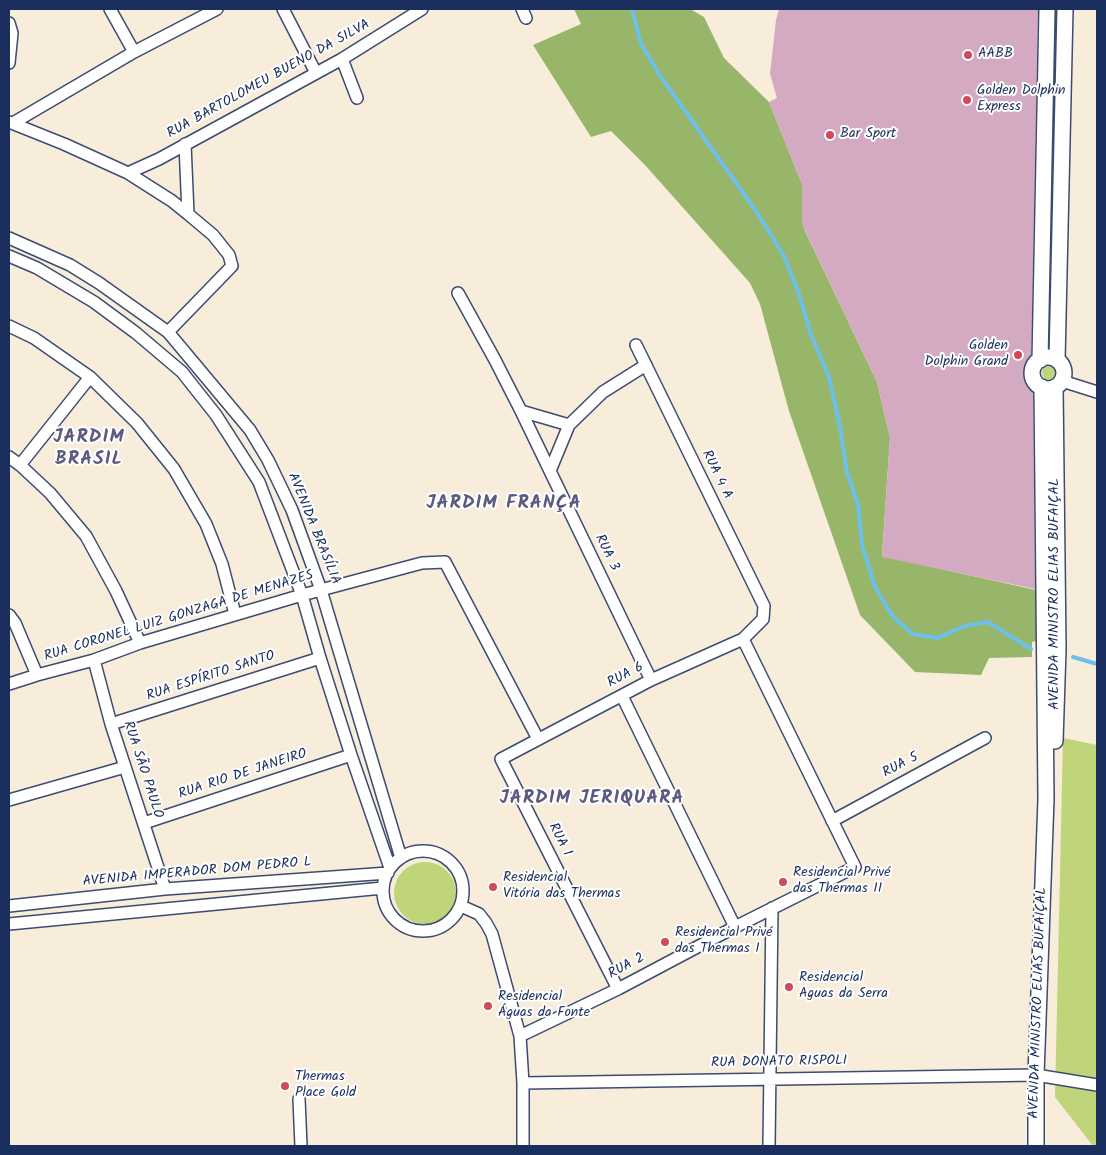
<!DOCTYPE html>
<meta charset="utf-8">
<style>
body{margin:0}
#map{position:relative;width:1106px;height:1155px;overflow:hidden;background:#f7edda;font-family:Kalam,sans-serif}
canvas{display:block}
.frame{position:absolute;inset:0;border:10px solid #1b2f5e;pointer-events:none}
</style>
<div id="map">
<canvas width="1106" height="1155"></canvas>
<div class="frame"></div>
</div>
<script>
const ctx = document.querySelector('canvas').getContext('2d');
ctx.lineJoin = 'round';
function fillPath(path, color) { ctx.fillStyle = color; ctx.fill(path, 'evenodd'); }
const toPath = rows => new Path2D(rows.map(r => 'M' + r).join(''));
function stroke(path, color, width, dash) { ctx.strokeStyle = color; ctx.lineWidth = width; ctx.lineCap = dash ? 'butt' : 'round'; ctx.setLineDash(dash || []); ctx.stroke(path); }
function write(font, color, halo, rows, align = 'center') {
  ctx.font = font + ' Kalam,sans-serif'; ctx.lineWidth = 4; ctx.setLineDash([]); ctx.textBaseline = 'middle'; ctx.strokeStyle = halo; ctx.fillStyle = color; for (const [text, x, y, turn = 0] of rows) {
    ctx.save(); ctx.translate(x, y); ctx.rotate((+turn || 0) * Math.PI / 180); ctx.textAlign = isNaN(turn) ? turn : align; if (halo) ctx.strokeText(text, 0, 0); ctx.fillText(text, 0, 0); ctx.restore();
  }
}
fillPath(toPath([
 [1053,9,1060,9,1052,351,1050,353,1048,351],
 '1042 373a7 7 0 1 1 14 0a7 7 0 1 1-14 0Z',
 [1063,738,1097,745,1097,1146,1093,1146,1055,1097],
 '394 893a31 31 0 1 1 62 0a31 31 0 1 1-62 0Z'
]), '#c0d579');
fillPath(toPath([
 [574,9,690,9,704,17,724,58,769,102,802,184,805,231,877,382,890,438,882,556,1036,590,1037,641,1032,642,1032,657,989,658,981,675,915,672,860,615,789,411,760,304,750,283,645,165,611,131,591,137,533,45,581,24]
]), '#98b669');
stroke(toPath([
 [632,9,641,44,661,77,756,211,784,256,799,294,810,332,829,377,840,427,847,472,858,504,862,545,875,587,893,617,913,634,937,638,965,626,988,622,1031,649],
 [1073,657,1097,664]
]), '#6dc0e9', 4);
fillPath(toPath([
 [779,9,1038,9,1031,360,1028,364,1026,373,1033,390,1035,589,882,557,890,438,877,382,802,224,802,184,769,102,777,98,770,74,776,20]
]), '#d4a9c2');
const minor = toPath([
 [110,9,134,52],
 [283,9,316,73],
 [522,9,526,18],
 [9,23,12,33,9,63],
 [342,59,357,98],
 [9,122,64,144,128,173,172,201,188,214],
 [13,123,134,52,217,9],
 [128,173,159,159,342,59,422,9],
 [9,238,70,265,99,283,168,332,250,430,268,460,292,510,321,590,401,858],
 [9,256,37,268,94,302,136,333,182,372,216,415,259,482,302,595,320,658,351,755,390,868],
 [458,293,495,360,521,411,651,680],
 [9,326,34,338,90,377,137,423,174,469,206,524,222,564,235,614],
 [168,332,232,266,229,255,213,235,188,214,185,144],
 [1062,381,1097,392],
 [521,411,569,425],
 [9,457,20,465,50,493,86,536,116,591,140,643],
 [20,465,90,377],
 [550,471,569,425,603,392,646,365],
 [9,615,15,623,37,675],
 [94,660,111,724,165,889],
 [9,684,37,675,94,660,140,643,302,595,422,563,445,562,538,739],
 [622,696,735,927],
 [111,724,320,658],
 [9,800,125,767],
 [832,821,985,738],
 [144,823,351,755],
 '383 891a40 40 0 1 1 80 0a40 40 0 1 1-80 0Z',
 [9,906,165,889,388,873],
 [461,906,479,914,486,923,492,934,520,1036,523,1083,523,1146],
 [9,924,383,888],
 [618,989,501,759,651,680,743,639,763,619,764,606,636,345],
 [520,1036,618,989,735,927,855,867,743,639],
 [523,1083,1036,1075,1097,1085],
 [299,1099,301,1146],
 [769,1146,772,908]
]);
const major = toPath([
 '1032 373a16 16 0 1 1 32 0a16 16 0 1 1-32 0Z',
 [1040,360,1047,9],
 [1057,360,1065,9],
 [1055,741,1058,649,1055,387],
 [1036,1146,1036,1075,1046,799,1042,387]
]);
stroke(minor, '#3c4c71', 14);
stroke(major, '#3c4c71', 18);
stroke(minor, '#fff', 11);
stroke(major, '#fff', 15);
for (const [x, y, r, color] of [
 [968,55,5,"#d1495b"],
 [967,100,5,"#d1495b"],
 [830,135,5,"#d1495b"],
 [1018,355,5,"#d1495b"],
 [783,882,5,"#d1495b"],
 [493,887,5,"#d1495b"],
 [665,942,5,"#d1495b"],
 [789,987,5,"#d1495b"],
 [488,1006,5,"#d1495b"],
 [285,1086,5,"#d1495b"]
]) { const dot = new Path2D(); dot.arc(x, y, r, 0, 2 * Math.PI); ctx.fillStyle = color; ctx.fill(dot); stroke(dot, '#fff', 2); }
write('14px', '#1b2f5e', '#fff', [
 ["AABB",978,55],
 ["Golden Dolphin",977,92],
 ["Express",977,108],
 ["Bar Sport",840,135],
 ["Golden",1008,347,"right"],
 ["Dolphin Grand",1008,363,"right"],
 ["Residencial Privé",793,874],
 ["das Thermas II",793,890],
 ["Residencial",503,879],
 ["Vitória das Thermas",503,895],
 ["Residencial Privé",675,934],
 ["das Thermas I",675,950],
 ["Residencial",799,979],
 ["Aguas da Serra",799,995],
 ["Residencial",498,998],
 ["Águas da Fonte",498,1014],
 ["Thermas",295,1078],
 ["Place Gold",295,1094]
], 'left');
write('14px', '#1b2f5e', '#fff', [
 ["RUA BARTOLOMEU BUENO DA SILVA",269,80,-29],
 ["RUA 4 A",716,475,64],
 ["AVENIDA BRASÍLIA",313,529,68],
 ["RUA 3",606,553,64],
 ["AVENIDA MINISTRO ELIAS BUFAIÇAL",1056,594,-90],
 ["RUA CORONEL LUIZ GONZAGA DE MENAZES",179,617,-17],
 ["RUA 6",626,676,-28],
 ["RUA ESPÍRITO SANTO",211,677,-18],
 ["RUA 5",901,766,-28],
 ["RUA SÃO PAULO",142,770,72],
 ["RUA RIO DE JANEIRO",243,775,-18],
 ["RUA 1",559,840,63],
 ["AVENIDA IMPERADOR DOM PEDRO L",197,873,-5],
 ["RUA 2",627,967,-28],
 ["AVENIDA MINISTRO ELIAS BUFAIÇAL",1039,1003,-88],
 ["RUA DONATO RISPOLI",779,1063,-1]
]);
ctx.letterSpacing = '1px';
write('bold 19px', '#5c5a81', '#fff', [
 ["JARDIM",89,439],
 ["BRASIL",89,461],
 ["JARDIM FRANÇA",504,505],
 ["JARDIM JERIQUARA",592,800]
]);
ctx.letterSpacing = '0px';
</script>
